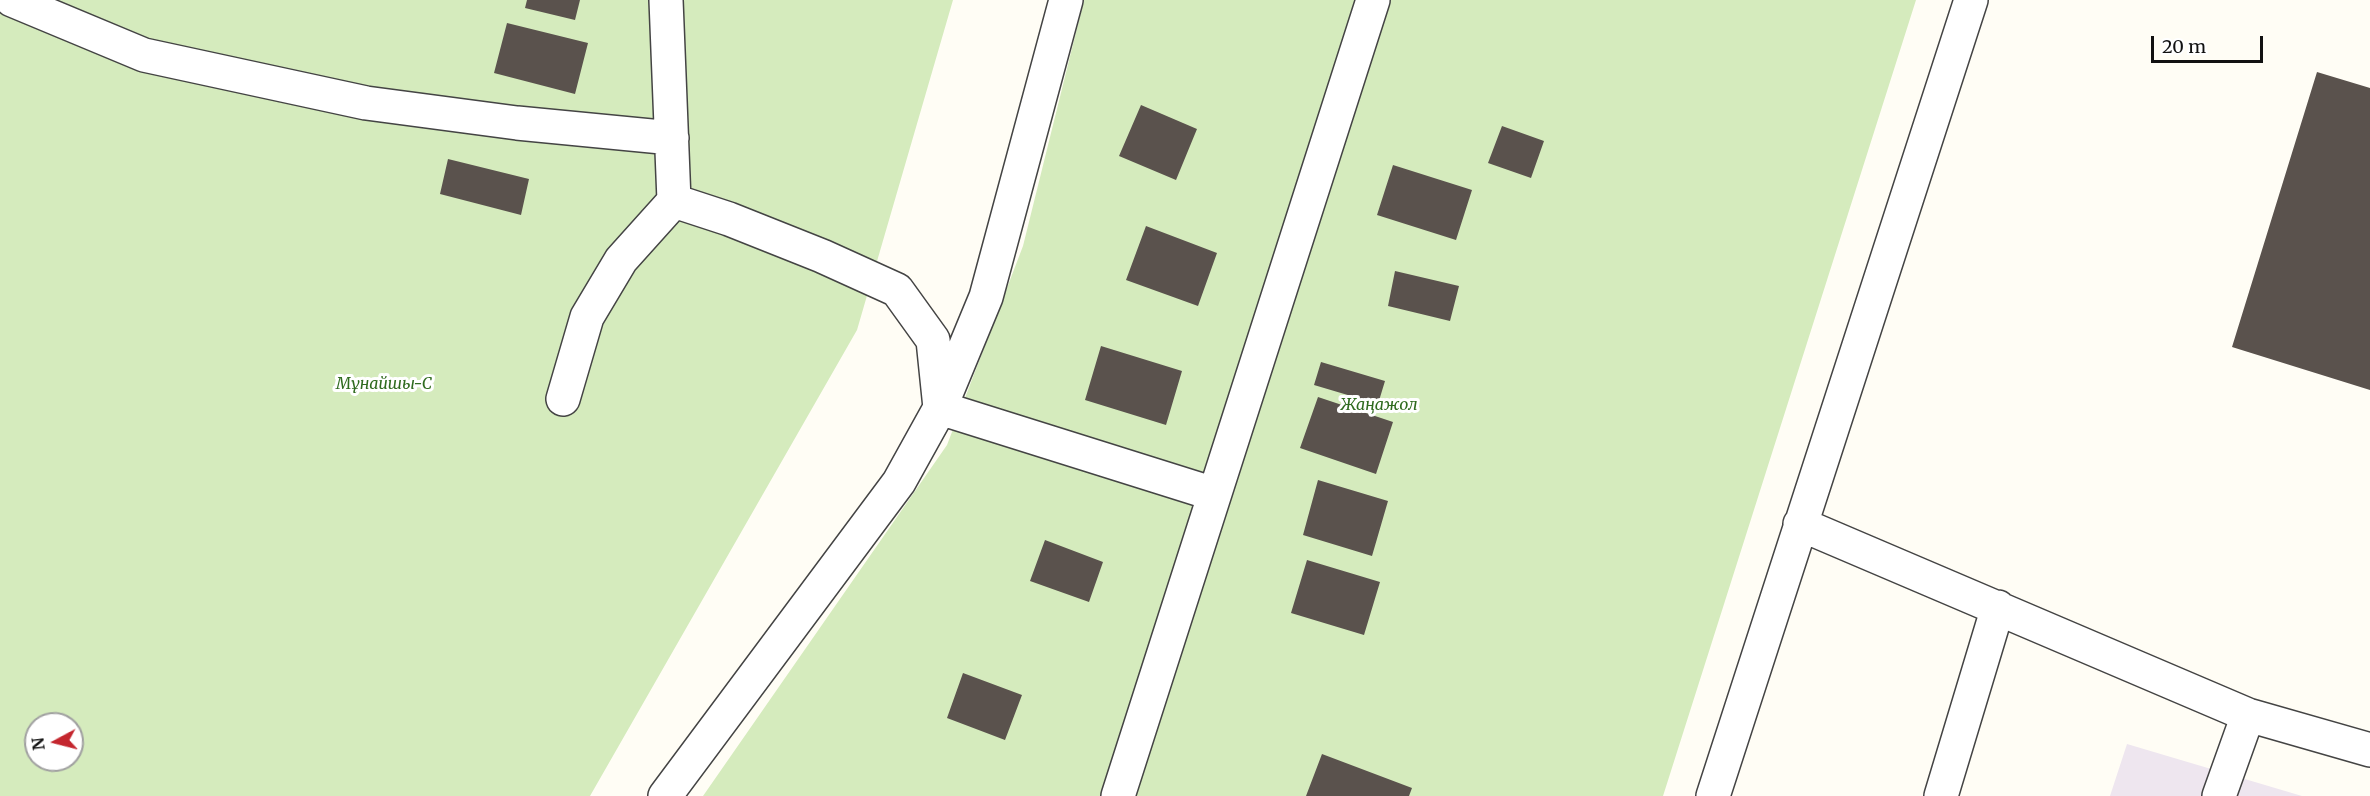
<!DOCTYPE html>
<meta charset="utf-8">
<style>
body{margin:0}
#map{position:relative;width:2370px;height:796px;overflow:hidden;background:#fffdf5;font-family:Merriweather,serif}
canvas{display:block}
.north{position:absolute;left:24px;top:712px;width:60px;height:60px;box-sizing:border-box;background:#fff;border:2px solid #a0a0a0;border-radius:50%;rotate:263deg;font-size:16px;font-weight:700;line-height:24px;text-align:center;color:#111}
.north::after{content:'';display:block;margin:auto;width:21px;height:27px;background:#c4262e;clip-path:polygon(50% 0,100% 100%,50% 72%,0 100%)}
.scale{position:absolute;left:2151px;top:36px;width:112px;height:27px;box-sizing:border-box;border:3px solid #111;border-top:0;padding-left:8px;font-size:18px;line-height:21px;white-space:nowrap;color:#111;-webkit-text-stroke:4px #fff;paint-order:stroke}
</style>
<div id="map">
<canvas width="2370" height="796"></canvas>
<div class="north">N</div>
<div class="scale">20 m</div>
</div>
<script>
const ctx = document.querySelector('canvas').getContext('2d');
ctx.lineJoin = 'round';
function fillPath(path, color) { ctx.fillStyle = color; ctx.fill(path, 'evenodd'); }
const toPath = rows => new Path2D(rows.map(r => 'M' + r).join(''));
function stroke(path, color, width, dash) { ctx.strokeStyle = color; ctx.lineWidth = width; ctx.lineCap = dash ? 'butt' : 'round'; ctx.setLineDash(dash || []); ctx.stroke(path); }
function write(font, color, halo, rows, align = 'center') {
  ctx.font = font + ' Merriweather,serif'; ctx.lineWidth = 6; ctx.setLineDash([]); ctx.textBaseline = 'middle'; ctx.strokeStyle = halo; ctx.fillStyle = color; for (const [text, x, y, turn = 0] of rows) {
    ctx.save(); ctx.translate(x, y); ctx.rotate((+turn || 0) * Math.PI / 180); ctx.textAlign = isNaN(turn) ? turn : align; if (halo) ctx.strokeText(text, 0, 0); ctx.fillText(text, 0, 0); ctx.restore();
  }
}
fillPath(toPath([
 [2127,744,2302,796,2110,796]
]), '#eee6ef');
fillPath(toPath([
 [0,0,953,0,857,330,590,796,0,796],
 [36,724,72,724,72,760,36,760],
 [1084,0,1916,0,1663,796,703,796,947,445,1023,246]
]), '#d5ebbd');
fillPath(toPath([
 [527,0,580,0,575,20,525,8],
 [507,23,588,43,575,94,494,73],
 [2317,72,2370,88,2370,390,2232,347],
 [1141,105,1197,129,1176,180,1119,156],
 [1502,126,1544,141,1531,178,1488,163],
 [448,159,529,179,521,215,440,194],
 [1393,165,1472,190,1456,240,1377,215],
 [1146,226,1217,253,1198,306,1126,280],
 [1395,271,1459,286,1450,321,1388,306],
 [1101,346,1182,371,1166,425,1085,400],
 [1321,362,1385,381,1378,404,1314,385],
 [1318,397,1393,422,1376,474,1300,448],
 [1318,480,1388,501,1372,556,1303,535],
 [1045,540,1103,562,1089,602,1030,581],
 [1307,560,1380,582,1364,635,1291,613],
 [963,673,1022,695,1005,740,947,718],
 [1322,754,1412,788,1409,796,1306,796]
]), '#5a524d');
const minor = toPath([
 [12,0,144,55,366,103,517,123,672,138],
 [674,201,729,219,822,256,897,290,933,340,940,408,1214,494],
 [563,399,587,317,621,260,674,201,666,0],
 [1800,524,2248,715,2370,750],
 [665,796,899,482,940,408,986,297,1066,0],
 [1118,796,1373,0],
 [1713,796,1971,0],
 [1941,796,1998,607],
 [2219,796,2248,715]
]);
stroke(minor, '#444', 36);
stroke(minor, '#fff', 33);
write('italic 16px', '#2f6b1f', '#fff', [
 ["Мұнайшы-С",384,384],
 ["Жаңажол",1379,405]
]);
</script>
